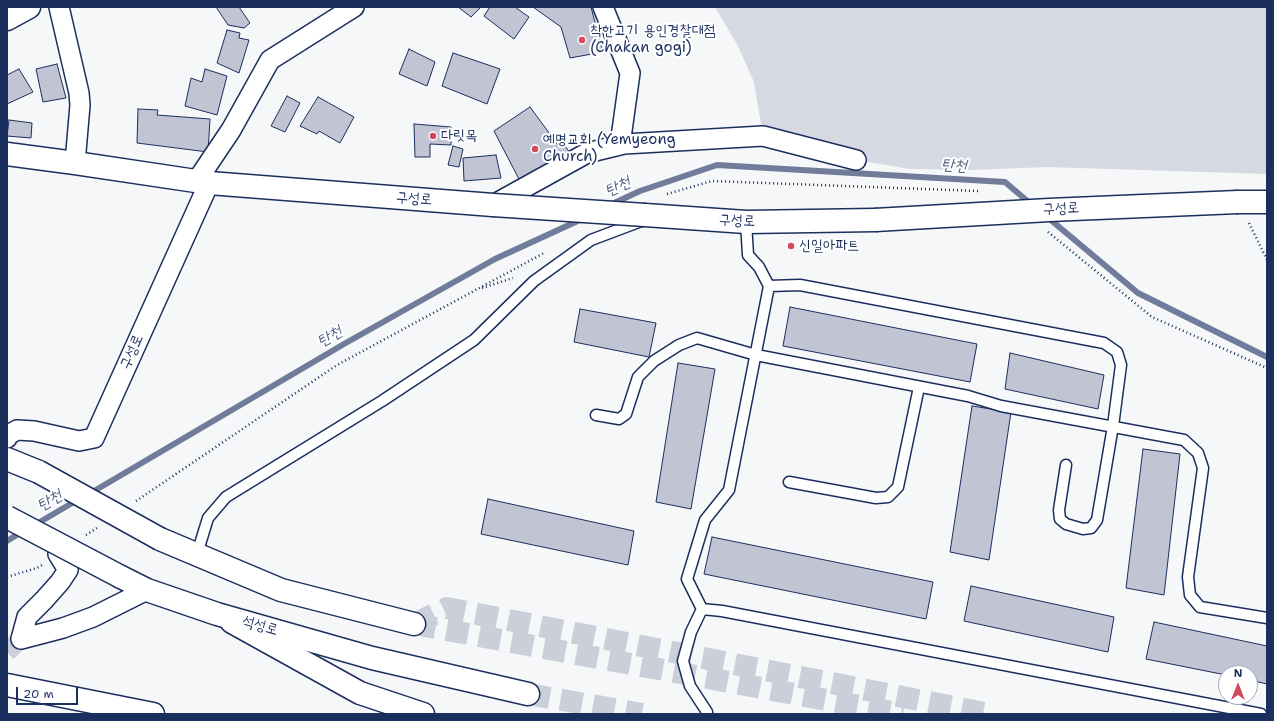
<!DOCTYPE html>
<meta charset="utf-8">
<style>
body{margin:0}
#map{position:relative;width:1274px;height:721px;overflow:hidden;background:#f6f7f9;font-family:"Shantell Sans",sans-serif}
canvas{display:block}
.frame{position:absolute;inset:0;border:8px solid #1b2f5e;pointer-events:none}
.north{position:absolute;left:1218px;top:665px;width:40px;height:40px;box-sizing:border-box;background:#fff;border:1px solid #a4acbf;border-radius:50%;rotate:0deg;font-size:11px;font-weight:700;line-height:16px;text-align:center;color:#1b2f5e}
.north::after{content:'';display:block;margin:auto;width:14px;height:18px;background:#d1495b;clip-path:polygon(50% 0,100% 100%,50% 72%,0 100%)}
.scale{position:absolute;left:16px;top:687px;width:62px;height:18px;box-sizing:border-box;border:2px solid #1b2f5e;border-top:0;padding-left:5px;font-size:12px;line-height:14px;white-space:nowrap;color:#1b2f5e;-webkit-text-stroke:3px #fff;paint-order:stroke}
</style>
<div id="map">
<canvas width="1274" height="721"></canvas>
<div class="frame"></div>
<div class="north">N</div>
<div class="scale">20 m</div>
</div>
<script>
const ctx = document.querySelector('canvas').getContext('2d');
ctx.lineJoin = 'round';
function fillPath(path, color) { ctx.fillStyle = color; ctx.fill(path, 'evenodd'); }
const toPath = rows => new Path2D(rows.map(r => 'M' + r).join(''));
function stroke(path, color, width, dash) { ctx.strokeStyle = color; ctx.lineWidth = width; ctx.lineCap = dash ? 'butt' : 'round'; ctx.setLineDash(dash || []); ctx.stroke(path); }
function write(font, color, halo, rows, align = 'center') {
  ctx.font = font + ' "Shantell Sans","Poor Story",sans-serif'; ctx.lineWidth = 4; ctx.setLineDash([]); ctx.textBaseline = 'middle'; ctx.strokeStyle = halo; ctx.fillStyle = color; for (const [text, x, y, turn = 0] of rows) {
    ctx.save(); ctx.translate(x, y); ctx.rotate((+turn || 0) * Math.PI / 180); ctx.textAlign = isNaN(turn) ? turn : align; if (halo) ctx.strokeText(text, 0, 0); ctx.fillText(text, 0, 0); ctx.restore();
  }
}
fillPath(toPath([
 [715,7,1267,7,1267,174,1047,167,972,170,910,169,856,160,763,136,754,82,737,44]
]), '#d6d9e2');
stroke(toPath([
 [610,205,640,191,717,165,1005,182,1032,205],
 [1046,216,1138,293,1267,357],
 [89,494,344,344,495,259,582,219],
 [33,526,79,499],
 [7,541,23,531]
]), '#707c99', 6);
const building = toPath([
 [216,7,239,7,250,23,244,28,228,25,216,7],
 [458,7,481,7,471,17,458,7],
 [490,7,515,7,529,17,514,39,484,16,490,7],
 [533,7,591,7,603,52,570,58,561,27,533,7],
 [227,30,240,33,239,38,249,40,239,73,217,63,227,30],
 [409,49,435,62,427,86,399,74,409,49],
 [453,53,500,69,487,104,442,86,453,53],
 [57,64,66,98,43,102,36,69,57,64],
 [19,69,33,92,7,104,7,75,19,69],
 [205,69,227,76,217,115,185,106,191,78,202,82,205,69],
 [287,96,300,103,285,132,271,126,287,96],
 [318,97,354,117,340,143,319,131,317,134,300,126,318,97],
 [530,107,558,145,563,143,570,153,521,183,494,131,530,107],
 [138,109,158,110,157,115,210,119,208,152,137,143,138,109],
 [9,120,32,123,31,138,7,136,9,120],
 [414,124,451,127,451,145,430,144,430,157,415,157,414,124],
 [453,146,463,149,459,167,448,165,453,146],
 [496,155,501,178,464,181,463,158,496,155],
 [790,307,977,344,970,382,783,346,790,307],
 [580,309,656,323,649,357,574,342,580,309],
 [1010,353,1104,375,1098,409,1005,389,1010,353],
 [678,363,715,369,691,509,656,502,678,363],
 [972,406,1011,412,989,560,950,552,972,406],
 [1143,449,1180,454,1164,595,1126,588,1143,449],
 [488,499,634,531,628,565,481,534,488,499],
 [712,537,933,582,926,619,704,574,712,537],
 [971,586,1114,617,1108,652,964,621,971,586],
 [1154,622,1267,646,1267,684,1250,680,1250,673,1226,673,1226,675,1146,659,1154,622]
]);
fillPath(building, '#c0c4d3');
stroke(building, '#1b2f5e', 1);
stroke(toPath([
 [7,652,21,639]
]), '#cacfda', 19, [19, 10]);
stroke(toPath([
 [414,624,447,608,990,714],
 [414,624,903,714],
 [528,694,642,714]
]), '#cacfda', 22, [22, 11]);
const service = toPath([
 [769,286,800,285,1104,343,1117,352,1121,365,1113,426,1097,520,1091,528,1083,529,1066,524,1060,519,1059,510,1066,465],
 [596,415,619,419,626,414,638,377,654,361,679,345,697,338,756,355,968,396,1001,406,1184,440,1198,453,1203,468,1188,577,1190,595,1200,607,1267,618],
 [789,482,876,498,888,497,898,487,919,387],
 [197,554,208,518,226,497,382,401,474,340,534,281,591,240,644,220],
 [702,609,722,611,1261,714],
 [707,712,690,686,683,661,691,632,702,609,687,579,705,520,729,490,769,286,759,267,748,255,746,222]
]);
const minor = toPath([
 [59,7,79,93,80,105,75,163],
 [603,7,630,73,620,145],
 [196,182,231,130,270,60,354,7],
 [493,205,587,153,624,144,763,136,856,160],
 [7,438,8,435,17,430,34,431,79,441,94,438,209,183],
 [58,554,68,570,60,582,44,600,27,617,21,639,63,628,93,617,147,590]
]);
const secondary = toPath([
 [7,19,29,7],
 [7,154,75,163,209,183,493,205],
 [1238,202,1267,202],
 [645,215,746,222,875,220],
 [232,622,360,693,423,714]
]);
const trunk = toPath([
 [7,459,39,472],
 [160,539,281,590,414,624],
 [121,577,147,590,217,614,372,658,528,694]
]);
const motorway = toPath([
 [7,685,153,714]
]);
stroke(service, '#1b2f5e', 13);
stroke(minor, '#1b2f5e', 22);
stroke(secondary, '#1b2f5e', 25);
stroke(trunk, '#1b2f5e', 25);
stroke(motorway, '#1b2f5e', 25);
stroke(toPath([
 [667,194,712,181,978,191],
 [1249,223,1267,260],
 [1048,232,1152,317,1267,368],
 [482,288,513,278],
 [136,501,337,365,544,253],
 [86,535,97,528],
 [7,577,37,568,42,565]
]), '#1b2f5e', 2.5, [1, 3]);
stroke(service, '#fff', 10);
stroke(minor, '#fff', 19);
stroke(secondary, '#fff', 22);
stroke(trunk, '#fff', 22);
stroke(motorway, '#fff', 22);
const secondaryBridge = toPath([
 [493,205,645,215],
 [875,220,1049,210,1238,202]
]);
const trunkBridge = toPath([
 [39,472,160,539],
 [7,517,121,577]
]);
stroke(secondaryBridge, '#1b2f5e', 25, []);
stroke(trunkBridge, '#1b2f5e', 25, []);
stroke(secondaryBridge, '#fff', 22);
stroke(trunkBridge, '#fff', 22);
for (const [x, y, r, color] of [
 [582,40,4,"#d1495b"],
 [433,136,4,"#d1495b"],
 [535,149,4,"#d1495b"],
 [791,246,4,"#d1495b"]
]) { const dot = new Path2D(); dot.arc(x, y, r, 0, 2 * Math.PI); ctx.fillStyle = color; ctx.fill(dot); stroke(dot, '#fff', 1.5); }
write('15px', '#1b2f5e', '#fff', [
 ["착한고기 용인경찰대점",590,31],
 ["(Chakan gogi)",590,48],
 ["다릿목",441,136],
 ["예명교회 (Yemyeong",543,140],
 ["Church)",543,157],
 ["신일아파트",799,246]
], 'left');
write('15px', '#1b2f5e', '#fff', [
 ["구성로",414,199,4],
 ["구성로",1061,209,-3],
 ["구성로",737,221,2],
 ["구성로",132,352,-66],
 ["석성로",260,626,16]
]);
write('italic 16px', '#4d5c81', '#fff', [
 ["탄천",954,166,3],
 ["탄천",618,187,-25],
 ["탄천",330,337,-30],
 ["탄천",50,501,-30]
]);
</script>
